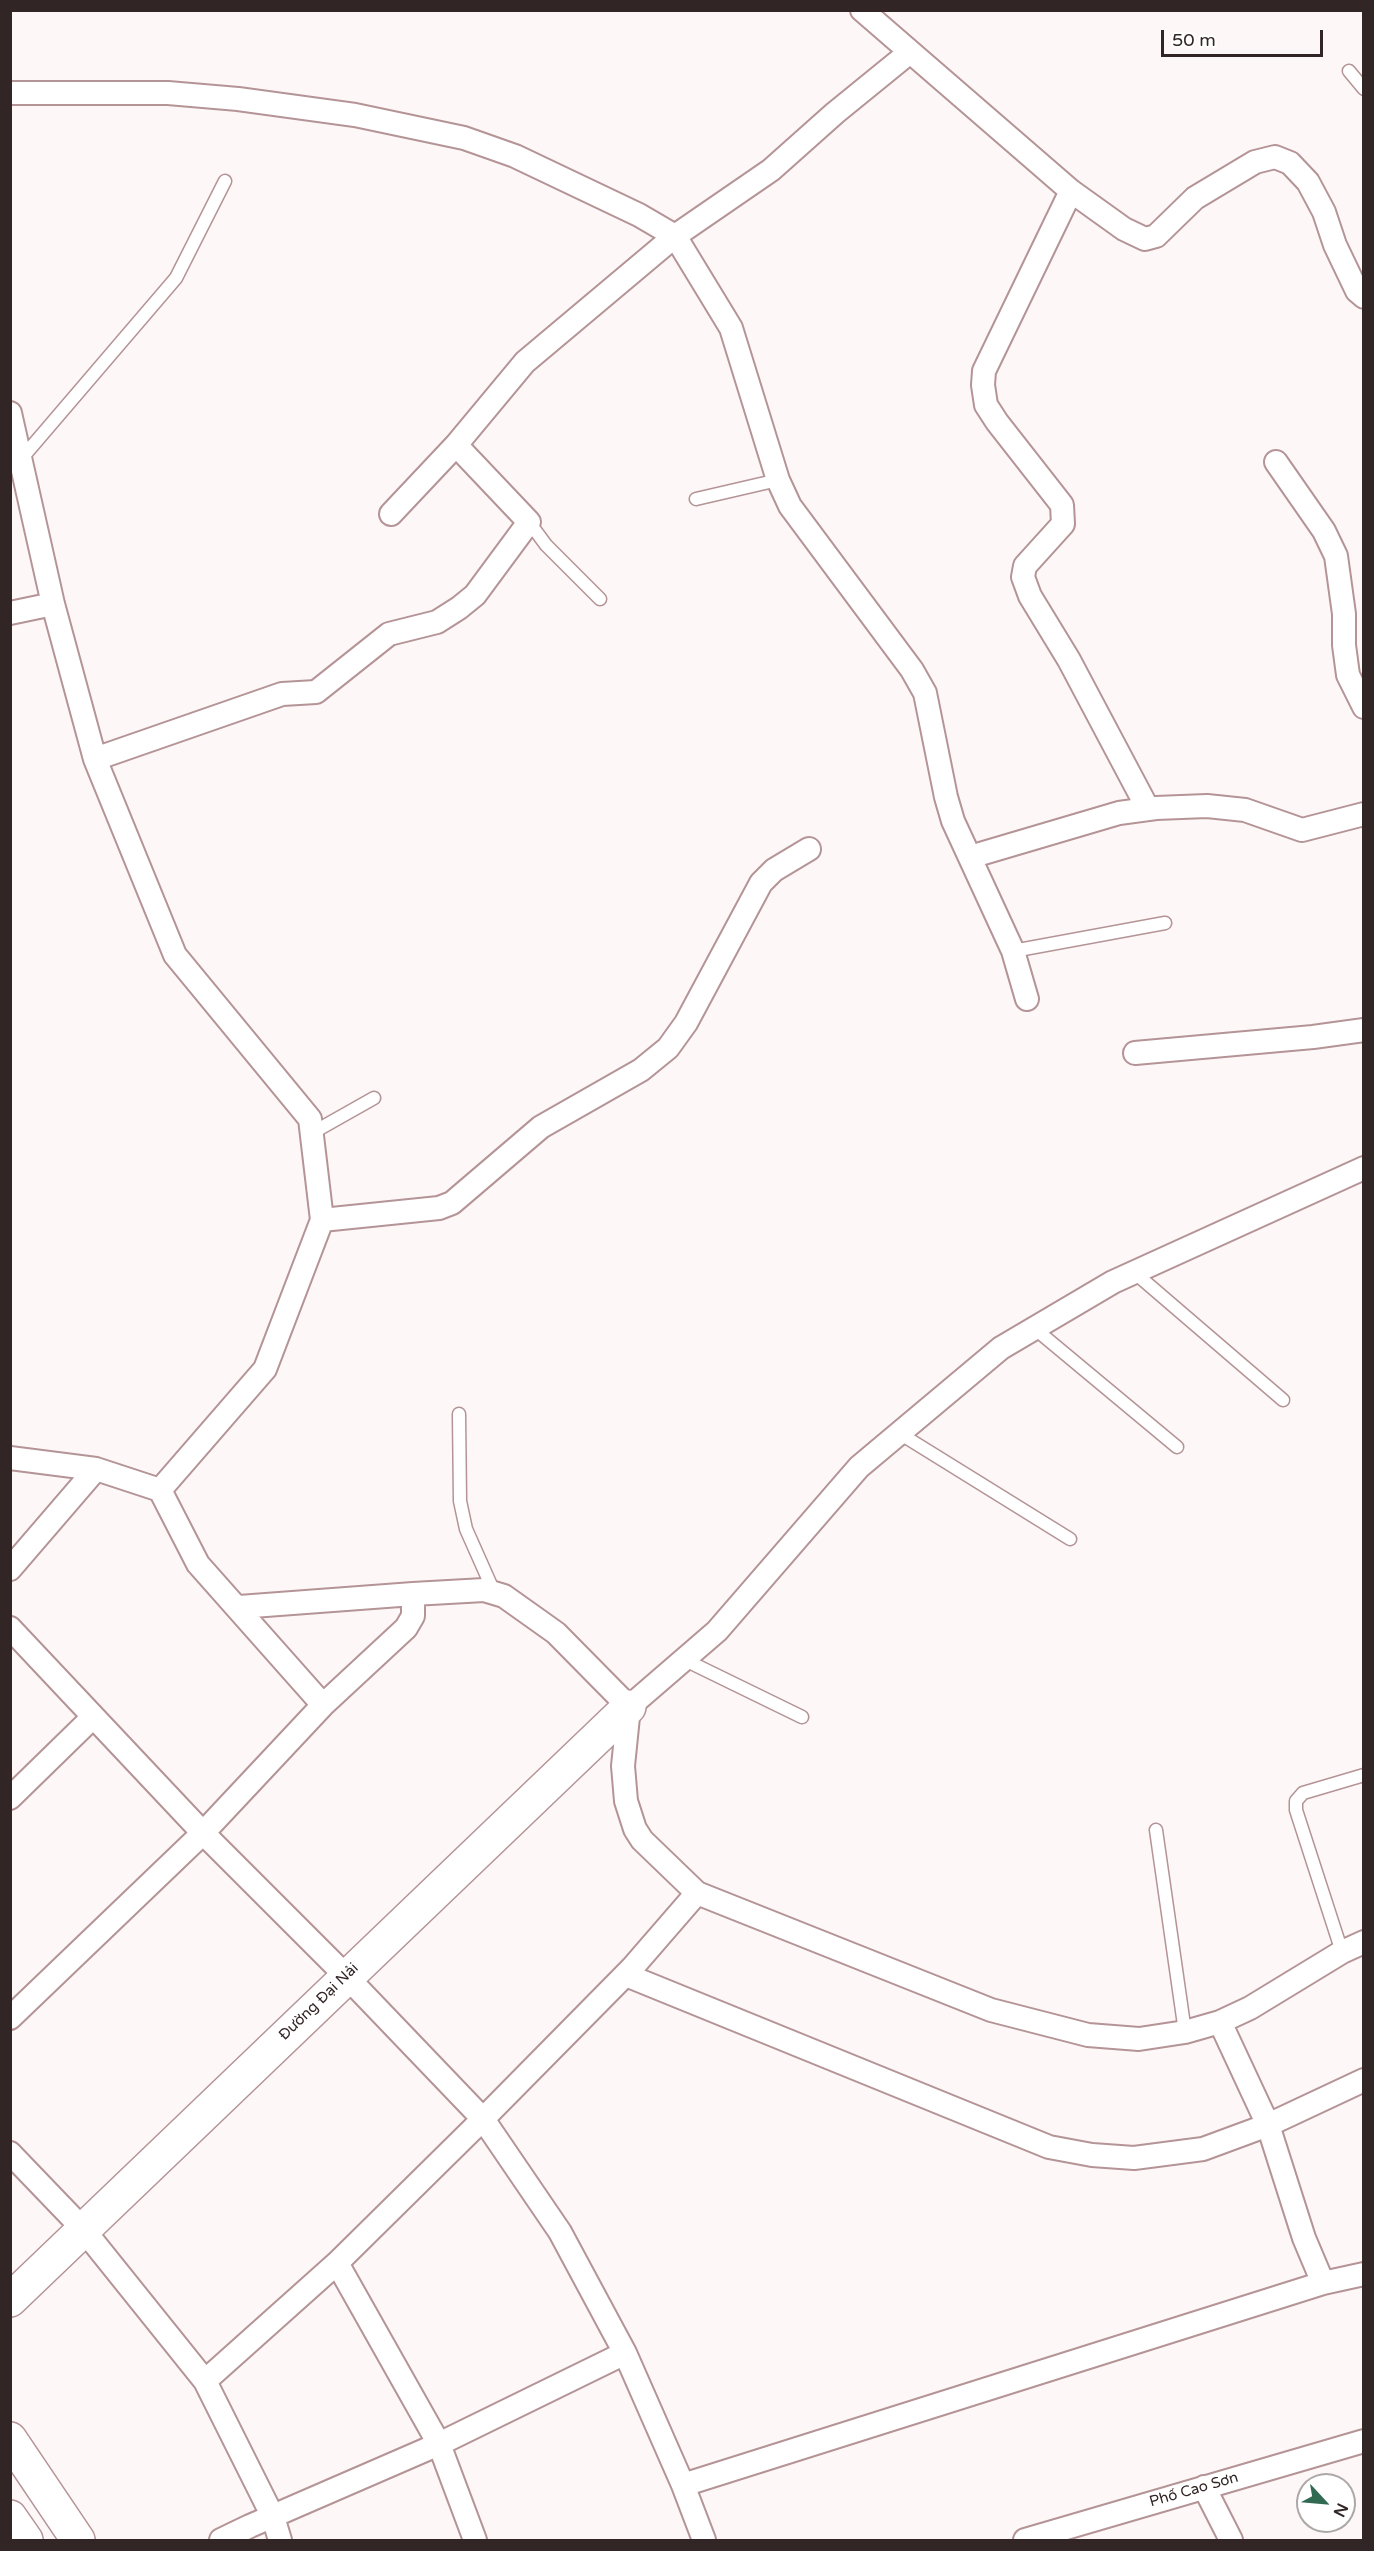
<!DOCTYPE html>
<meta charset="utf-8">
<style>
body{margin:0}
#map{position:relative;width:1374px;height:2551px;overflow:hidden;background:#fef7f7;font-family:"Varela Round",sans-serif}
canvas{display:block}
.frame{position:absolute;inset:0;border:12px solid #322526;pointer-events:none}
.north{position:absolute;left:1296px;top:2473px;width:60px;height:60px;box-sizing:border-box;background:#fff;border:2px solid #ada8a8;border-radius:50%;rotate:116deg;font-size:16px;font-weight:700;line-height:24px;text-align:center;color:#322526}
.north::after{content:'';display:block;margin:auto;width:21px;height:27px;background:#306a53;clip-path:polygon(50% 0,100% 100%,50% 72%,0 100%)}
.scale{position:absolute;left:1161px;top:30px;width:162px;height:27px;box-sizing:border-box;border:3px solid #322526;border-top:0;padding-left:8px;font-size:18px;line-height:21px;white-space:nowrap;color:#322526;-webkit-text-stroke:4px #fff;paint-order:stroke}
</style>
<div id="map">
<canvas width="1374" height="2551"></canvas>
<div class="frame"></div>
<div class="north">N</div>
<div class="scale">50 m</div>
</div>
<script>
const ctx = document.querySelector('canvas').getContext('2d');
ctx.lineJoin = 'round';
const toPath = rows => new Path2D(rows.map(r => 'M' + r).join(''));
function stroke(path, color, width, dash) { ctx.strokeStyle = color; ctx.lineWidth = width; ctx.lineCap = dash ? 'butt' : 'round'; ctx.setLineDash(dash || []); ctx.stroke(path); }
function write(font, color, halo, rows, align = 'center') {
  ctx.font = font + ' "Varela Round",sans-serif'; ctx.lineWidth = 4.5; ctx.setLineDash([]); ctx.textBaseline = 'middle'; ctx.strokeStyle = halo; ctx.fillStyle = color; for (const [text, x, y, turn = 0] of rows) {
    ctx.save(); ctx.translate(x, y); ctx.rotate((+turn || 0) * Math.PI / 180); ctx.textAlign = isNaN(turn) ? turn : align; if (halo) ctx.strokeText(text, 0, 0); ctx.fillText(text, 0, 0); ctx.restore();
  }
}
const lane = toPath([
 [1349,71,1364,89],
 [22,458,176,278,225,181],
 [696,499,778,480],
 [529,522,546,545,600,599],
 [1013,951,1165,923],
 [312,1133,374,1098],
 [1135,1273,1283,1400],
 [1034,1328,1177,1447],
 [459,1414,460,1501,466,1529,494,1592],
 [899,1433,1070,1539],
 [683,1659,802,1717],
 [1156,1830,1185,2032],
 [1342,1952,1296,1810,1296,1801,1303,1793,1364,1775]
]);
const street = toPath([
 [862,10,1071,191,1124,229,1145,239,1156,236,1195,198,1255,162,1275,157,1290,163,1308,182,1324,212,1335,245,1357,291,1364,297],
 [10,93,168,93,238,99,355,115,464,138,515,156,639,215,675,236,731,328,778,480,790,506,912,670,925,693,946,797,953,821,1013,951,1027,999],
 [1071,191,984,371,983,385,986,405,997,422,1062,505,1063,524,1025,566,1023,577,1030,596,1069,660,1148,809],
 [10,413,53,604,95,759,175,955,310,1119,322,1220,439,1208,452,1203,541,1127,641,1070,668,1048,686,1023,761,883,774,870,809,849],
 [1276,462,1324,531,1336,556,1344,614,1344,645,1348,675,1364,707],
 [391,514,456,445,525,362,675,236,771,170,835,113,910,52],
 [10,613,53,604],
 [95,759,282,694,316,692,389,634,437,622,459,608,475,595,529,522,456,445],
 [970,857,1119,813,1156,808,1207,806,1245,810,1302,830,1364,814],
 [1135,1053,1313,1037,1364,1030],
 [1364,1168,1113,1282,1001,1348,859,1467,717,1631,629,1707,623,1766,626,1801,635,1829,642,1840,697,1893,991,2010,1088,2035,1139,2039,1185,2032,1220,2022,1250,2008,1342,1952,1364,1942],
 [10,1458,96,1469,160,1490,198,1564,323,1705],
 [160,1490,265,1369,322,1220],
 [10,1569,96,1469],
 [413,1594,484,1590,504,1596,556,1633,629,1707],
 [10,1628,203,1833,346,1976,483,2119,560,2232,625,2353,683,2485,704,2540],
 [10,1798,93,1717],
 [626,1975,1049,2147,1092,2155,1134,2158,1203,2149,1268,2125,1364,2080],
 [10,2018,203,1833,323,1705,406,1628,413,1616,413,1594,239,1607],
 [1220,2022,1268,2125,1304,2238,1323,2283],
 [10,2153,83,2229,205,2381,273,2517,280,2540],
 [337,2263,439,2444,475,2540],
 [205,2381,337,2263,483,2119,632,1968,697,1893],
 [683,2485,1323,2283,1364,2274],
 [1204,2487,1231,2540],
 [221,2540,250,2526,439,2444,625,2353],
 [1025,2540,1364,2441]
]);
const secondary = toPath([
 [10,2300,629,1707],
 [10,2439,78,2540],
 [10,2517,26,2540]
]);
stroke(lane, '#b49496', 15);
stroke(street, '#b49496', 26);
stroke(secondary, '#b49496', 36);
stroke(lane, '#fff', 12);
stroke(street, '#fff', 22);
stroke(secondary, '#fff', 33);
write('15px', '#322526', '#fff', [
 ["Đường Đại Nải",319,2002,-44],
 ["Phố Cao Sơn",1194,2490,-16]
]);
</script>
